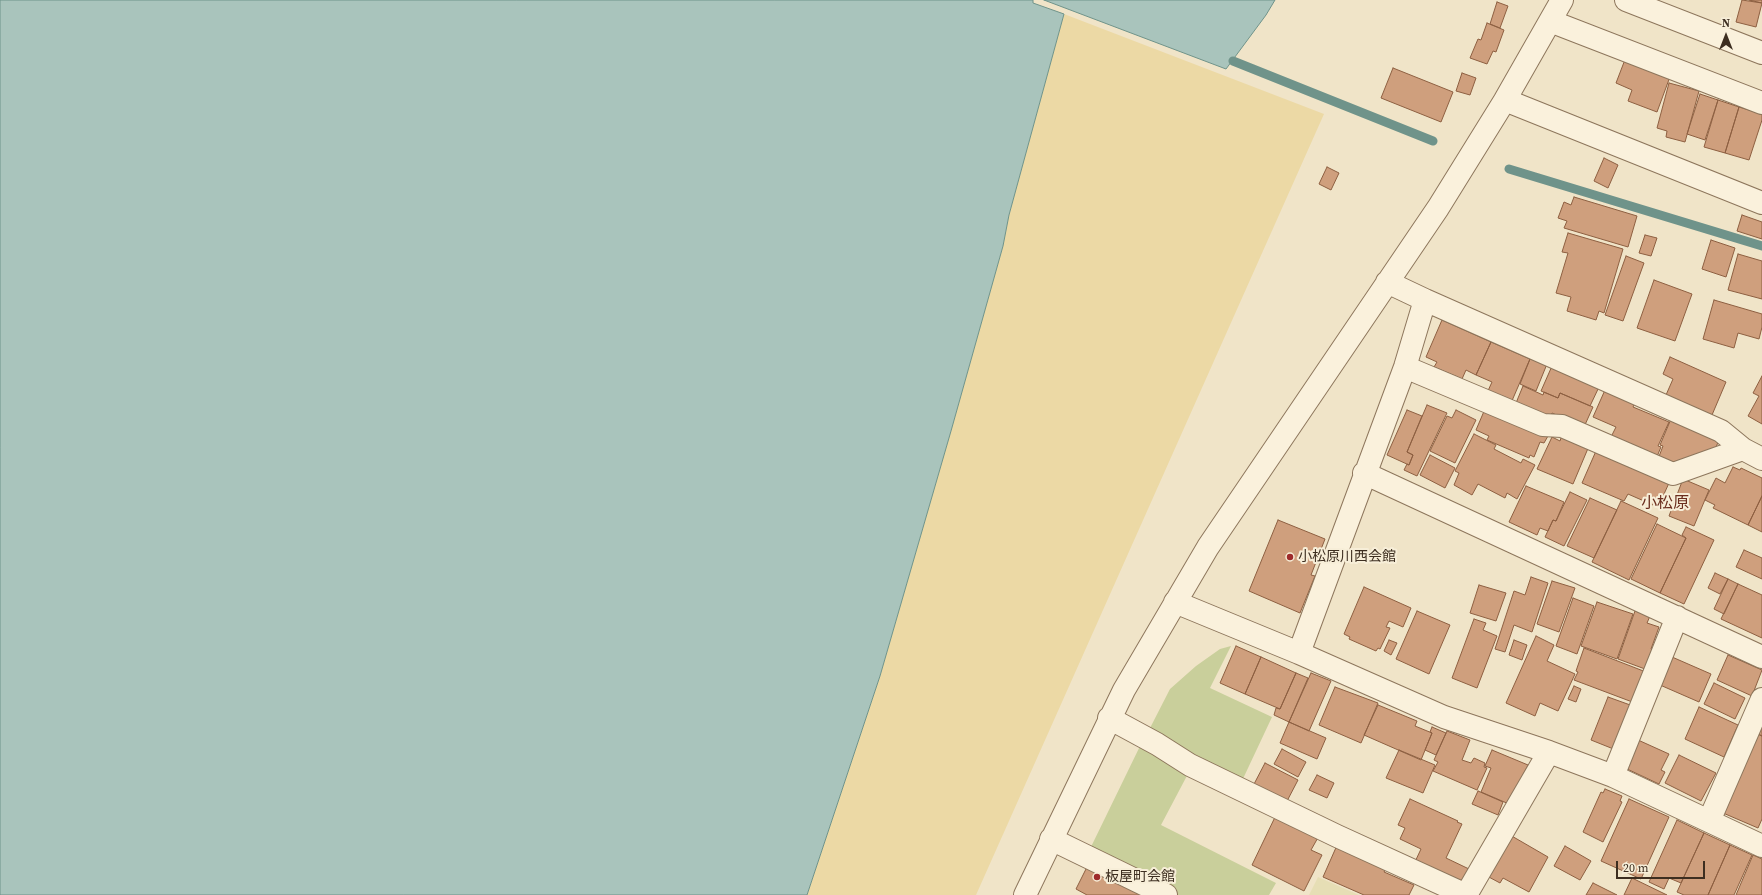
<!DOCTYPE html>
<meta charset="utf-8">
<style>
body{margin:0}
#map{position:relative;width:1762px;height:895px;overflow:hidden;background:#f0e4c8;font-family:"Source Serif 4",serif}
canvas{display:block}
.north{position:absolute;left:1706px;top:16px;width:40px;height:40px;-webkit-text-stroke:3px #f7eed8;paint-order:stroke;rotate:0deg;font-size:11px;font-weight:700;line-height:16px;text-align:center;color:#3d2e20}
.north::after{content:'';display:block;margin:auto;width:14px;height:18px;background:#3d2e20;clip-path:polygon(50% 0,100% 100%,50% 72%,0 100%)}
.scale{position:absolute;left:1616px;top:861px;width:89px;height:18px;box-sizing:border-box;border:2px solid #3d2e20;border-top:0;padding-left:5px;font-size:12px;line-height:14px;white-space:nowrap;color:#3d2e20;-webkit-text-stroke:3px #f7eed8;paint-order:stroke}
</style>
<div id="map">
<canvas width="1762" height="895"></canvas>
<div class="north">N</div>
<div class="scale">20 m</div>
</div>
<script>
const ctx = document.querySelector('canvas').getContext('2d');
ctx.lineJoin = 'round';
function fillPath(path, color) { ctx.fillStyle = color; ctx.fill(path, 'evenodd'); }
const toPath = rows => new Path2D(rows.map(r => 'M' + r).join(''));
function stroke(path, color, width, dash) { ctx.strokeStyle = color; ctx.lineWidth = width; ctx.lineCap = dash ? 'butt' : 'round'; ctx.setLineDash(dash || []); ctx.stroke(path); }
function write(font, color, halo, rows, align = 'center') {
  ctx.font = font + ' "Source Serif 4","Noto Sans JP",serif'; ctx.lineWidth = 4; ctx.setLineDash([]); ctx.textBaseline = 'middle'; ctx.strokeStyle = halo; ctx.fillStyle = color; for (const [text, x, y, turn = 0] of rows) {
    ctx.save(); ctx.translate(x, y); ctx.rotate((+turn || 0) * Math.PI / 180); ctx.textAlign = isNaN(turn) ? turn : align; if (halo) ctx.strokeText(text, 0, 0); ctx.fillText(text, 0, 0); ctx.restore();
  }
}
fillPath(toPath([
 [1318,877,1359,895,1309,895]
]), '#e6deb5');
fillPath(toPath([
 [1231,646,1210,688,1272,717,1241,783,1149,730,1170,689,1196,666,1220,649],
 [1142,742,1190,770,1161,825,1276,883,1269,895,1176,895,1089,851]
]), '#c9cf9b');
fillPath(toPath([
 [1064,14,1324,114,976,895,807,895,880,676,951,431,1003,246,1009,215]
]), '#ecd9a5');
const water = toPath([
 [0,0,1033,0,1033,3,1064,14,1009,215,1003,246,951,431,880,676,807,895,0,895,0,0],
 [1044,0,1275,0,1266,15,1226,69,1044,0]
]);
fillPath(water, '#a9c4bc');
stroke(water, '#6f938a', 1);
stroke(toPath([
 [1233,61,1433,141],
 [1509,169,1762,246]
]), '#6f938a', 9);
const building = toPath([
 [1742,0,1762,3,1756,27,1736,22,1742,0],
 [1749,0,1762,0,1762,3,1749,0],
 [1497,2,1508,6,1500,28,1490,24,1497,2],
 [1487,23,1504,30,1496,52,1493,51,1487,64,1470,58,1478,39,1481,40,1487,23],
 [1626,57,1671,74,1657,112,1628,101,1632,90,1616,83,1626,57],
 [1393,68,1453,92,1441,122,1381,98,1393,68],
 [1462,73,1476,78,1470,95,1456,91,1462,73],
 [1669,83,1699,91,1685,142,1666,137,1667,131,1657,128,1669,83],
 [1700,94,1718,100,1705,140,1687,134,1700,94],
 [1718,100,1739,107,1725,153,1704,147,1718,100],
 [1739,107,1762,114,1762,120,1749,160,1725,153,1739,107],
 [1604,158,1618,165,1608,188,1594,181,1604,158],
 [1327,167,1339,173,1331,190,1319,184,1327,167],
 [1574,197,1637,216,1628,247,1564,228,1567,221,1558,218,1564,202,1571,205,1574,197],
 [1742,215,1762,222,1762,239,1737,231,1742,215],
 [1568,233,1623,249,1604,313,1599,311,1596,320,1567,311,1571,297,1556,293,1568,253,1562,252,1568,233],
 [1645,235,1657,238,1651,256,1639,253,1645,235],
 [1711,240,1735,248,1726,277,1702,269,1711,240],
 [1738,254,1762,261,1762,299,1728,290,1738,254],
 [1626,256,1644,263,1623,321,1605,315,1626,256],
 [1654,280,1692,294,1675,341,1637,328,1654,280],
 [1714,300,1762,314,1762,327,1759,339,1738,333,1734,348,1703,339,1714,300],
 [1442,320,1491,342,1476,375,1466,370,1462,379,1434,367,1437,362,1426,357,1442,320],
 [1491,342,1530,359,1511,403,1487,393,1492,382,1476,375,1491,342],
 [1530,356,1547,364,1536,391,1520,384,1530,359,1530,356],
 [1670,357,1726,382,1712,415,1666,395,1673,379,1663,374,1670,357],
 [1552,366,1599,387,1590,406,1560,393,1558,398,1541,391,1552,366],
 [1762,376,1762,424,1748,416,1759,396,1753,393,1762,376],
 [1523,386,1543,395,1544,392,1558,398,1560,393,1593,407,1584,427,1552,413,1550,417,1516,403,1523,386],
 [1605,390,1635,403,1633,407,1669,422,1658,446,1661,447,1656,459,1610,439,1616,427,1593,417,1605,390],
 [1427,405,1447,413,1417,476,1404,470,1407,464,1409,465,1413,455,1407,452,1427,405],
 [1485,409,1548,436,1544,443,1540,442,1534,457,1530,455,1529,458,1487,440,1489,436,1476,430,1485,409],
 [1407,410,1422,416,1407,452,1413,455,1409,465,1387,455,1407,410],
 [1456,410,1476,420,1455,463,1430,451,1447,416,1452,418,1456,410],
 [1671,419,1719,440,1714,452,1674,467,1658,459,1663,446,1660,445,1671,419],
 [1474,434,1496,445,1494,449,1521,463,1523,459,1535,465,1517,499,1507,493,1505,498,1478,484,1472,495,1454,485,1459,473,1455,471,1474,434],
 [1562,435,1589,446,1573,484,1537,469,1552,437,1560,441,1562,435],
 [1596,451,1669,483,1659,505,1654,503,1653,505,1628,494,1624,501,1582,483,1596,451],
 [1430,455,1455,468,1445,488,1420,475,1430,455],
 [1733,467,1740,470,1741,468,1762,478,1762,496,1748,525,1713,508,1715,505,1705,500,1716,478,1725,483,1733,467],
 [1683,479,1709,490,1694,526,1669,516,1683,479],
 [1526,486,1564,502,1556,521,1553,520,1548,531,1540,528,1537,535,1509,522,1526,486],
 [1570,492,1587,500,1564,546,1545,537,1553,520,1556,521,1570,492],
 [1762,496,1762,532,1748,525,1762,496],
 [1590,498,1617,510,1594,558,1567,546,1590,498],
 [1621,501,1658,518,1629,580,1592,562,1621,501],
 [1278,520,1325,539,1311,575,1315,576,1300,613,1249,591,1278,520],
 [1657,524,1686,538,1660,593,1631,579,1657,524],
 [1686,527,1714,540,1684,604,1660,593,1686,538,1682,535,1686,527],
 [1744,550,1762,558,1762,579,1736,567,1744,550],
 [1715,573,1728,579,1720,594,1708,588,1715,573],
 [1531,577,1548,583,1532,632,1514,625,1505,652,1495,649,1514,591,1525,595,1531,577],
 [1728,579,1738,584,1724,614,1714,609,1728,579],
 [1552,581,1575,588,1559,632,1537,624,1552,581],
 [1738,584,1762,595,1762,638,1721,619,1738,584],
 [1479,585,1506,593,1496,621,1470,613,1479,585],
 [1364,587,1411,608,1403,627,1389,621,1386,627,1390,628,1380,649,1378,648,1376,651,1349,639,1350,637,1344,634,1364,587],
 [1573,598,1594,606,1577,654,1556,646,1573,598],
 [1597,602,1633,614,1617,659,1581,646,1597,602],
 [1417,611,1450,625,1429,674,1396,659,1417,611],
 [1635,611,1650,616,1647,623,1659,627,1651,649,1655,650,1645,669,1618,659,1635,611],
 [1474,619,1486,623,1483,630,1497,636,1477,688,1452,678,1474,619],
 [1536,636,1554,645,1547,661,1575,674,1558,711,1540,703,1535,716,1506,703,1536,636],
 [1389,640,1397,643,1391,655,1384,651,1389,640],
 [1514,640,1527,645,1522,660,1509,655,1514,640],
 [1236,646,1261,657,1245,694,1220,683,1236,646],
 [1584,648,1646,672,1635,703,1574,680,1578,672,1576,671,1584,648],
 [1728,655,1762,670,1752,696,1717,680,1728,655],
 [1261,657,1296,673,1280,709,1245,694,1261,657],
 [1672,657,1711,674,1699,702,1660,685,1672,657],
 [1296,673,1308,678,1289,722,1274,715,1276,708,1280,709,1296,673],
 [1311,673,1331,681,1309,731,1289,722,1311,673],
 [1714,683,1745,698,1735,719,1704,704,1714,683],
 [1574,686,1581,689,1576,702,1568,699,1574,686],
 [1335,687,1378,703,1361,743,1319,725,1335,687],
 [1608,697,1633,706,1616,750,1591,740,1608,697],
 [1378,705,1417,721,1415,726,1432,733,1421,760,1364,735,1378,705],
 [1699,707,1738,725,1724,757,1685,739,1699,707],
 [1289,722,1326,738,1317,759,1280,743,1289,722],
 [1762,726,1762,736,1758,734,1762,726],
 [1432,727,1446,733,1436,755,1425,750,1432,733,1430,732,1432,727],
 [1447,731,1470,740,1462,760,1471,763,1474,758,1485,763,1484,767,1487,768,1477,790,1433,771,1438,762,1434,760,1447,731],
 [1758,734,1762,736,1762,819,1758,828,1723,813,1758,734],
 [1638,740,1669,754,1661,770,1665,772,1659,784,1625,768,1638,740],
 [1282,749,1306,762,1298,777,1274,764,1282,749],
 [1399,750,1435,765,1423,793,1386,778,1399,750],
 [1492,750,1528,765,1509,804,1481,792,1491,768,1485,766,1492,750],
 [1679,755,1716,773,1701,801,1665,783,1679,755],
 [1265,763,1298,780,1286,803,1253,786,1265,763],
 [1317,775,1334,783,1327,798,1309,790,1317,775],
 [1605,789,1622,796,1620,801,1622,802,1603,842,1583,832,1601,792,1603,793,1605,789],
 [1478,791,1503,802,1498,815,1472,804,1478,791],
 [1410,799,1458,821,1457,822,1462,824,1446,858,1469,869,1462,885,1414,864,1421,849,1400,839,1405,828,1398,825,1410,799],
 [1629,799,1669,817,1641,879,1601,861,1629,799],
 [1277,813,1320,834,1311,850,1322,855,1304,891,1252,865,1277,813],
 [1677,820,1704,833,1681,883,1669,878,1664,889,1649,882,1677,820],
 [1704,833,1730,845,1708,895,1684,895,1677,892,1704,833],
 [1510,835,1548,857,1529,892,1503,878,1500,883,1487,876,1510,835],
 [1338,843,1388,865,1384,872,1414,885,1409,895,1364,895,1323,877,1338,843],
 [1730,845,1752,855,1734,895,1708,895,1730,845],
 [1565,846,1591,861,1580,880,1554,866,1565,846],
 [1753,855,1762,859,1762,895,1736,895,1753,855],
 [1088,865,1149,895,1087,895,1076,889,1088,865],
 [1632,878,1667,895,1624,895,1632,878],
 [1593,883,1617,895,1586,895,1593,883]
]);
fillPath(building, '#cf9f7d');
stroke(building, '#8d5f41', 1);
const minor = toPath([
 [1562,0,1505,100,1762,203],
 [1626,0,1762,53],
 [1550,21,1762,103],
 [1425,300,1721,431,1743,449,1762,459],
 [1405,367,1543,425,1562,426,1673,474,1743,449],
 [1364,473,1762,657],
 [1175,602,1299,653,1405,367,1425,300,1387,282],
 [1299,653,1444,717,1549,752,1613,776,1762,846],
 [1109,718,1157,744,1190,765,1337,836,1466,895],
 [1613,776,1677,617],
 [1709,821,1762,699],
 [1051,839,1166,895],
 [1025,895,1124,690,1208,547,1438,208,1505,100],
 [1466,895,1549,752]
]);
stroke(minor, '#8d765c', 24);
stroke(minor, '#faf1dc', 22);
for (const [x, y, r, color] of [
 [1290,557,4,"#9e2a2b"],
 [1097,877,4,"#9e2a2b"]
]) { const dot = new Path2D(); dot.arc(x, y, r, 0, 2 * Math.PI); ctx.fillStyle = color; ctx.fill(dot); stroke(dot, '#f7eed8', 1.5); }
write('14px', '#3d2e20', '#f7eed8', [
 ["小松原川西会館",1298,557],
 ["板屋町会館",1105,877]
], 'left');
write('16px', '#6b2e1e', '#f7eed8', [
 ["小松原",1665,504]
]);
</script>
